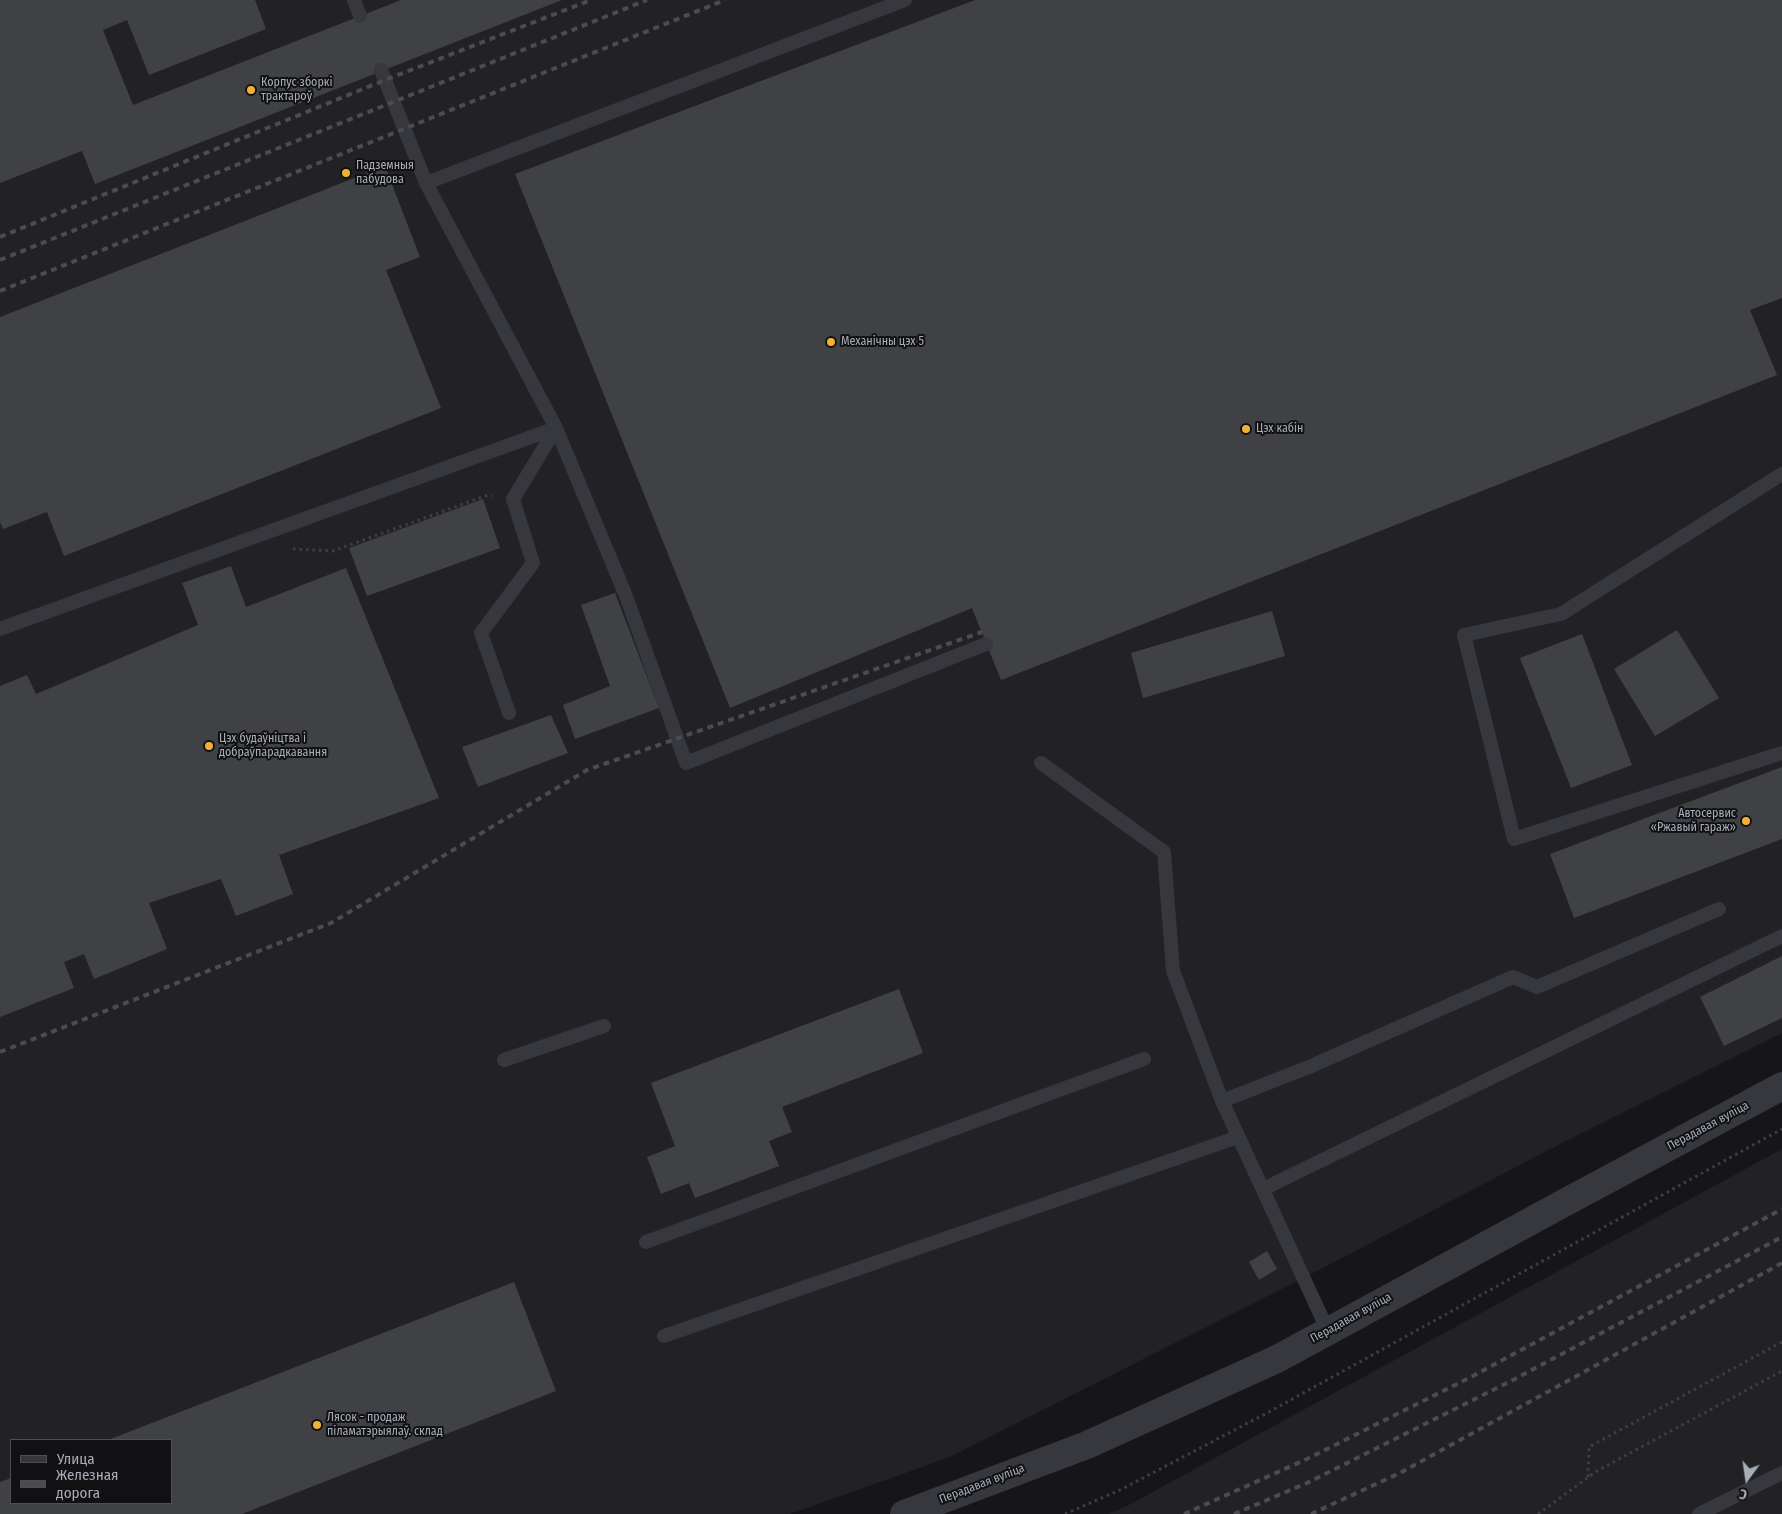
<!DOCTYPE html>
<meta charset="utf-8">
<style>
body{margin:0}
#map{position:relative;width:1782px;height:1514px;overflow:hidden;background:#161618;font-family:"Fira Sans Condensed",sans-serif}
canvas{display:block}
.legend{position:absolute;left:10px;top:1439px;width:162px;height:65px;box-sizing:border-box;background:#111113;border:1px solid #4d4f55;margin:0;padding:6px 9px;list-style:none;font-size:15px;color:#a8adb8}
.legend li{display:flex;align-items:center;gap:10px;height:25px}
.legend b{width:25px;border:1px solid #4d4f55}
.north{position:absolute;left:1722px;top:1454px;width:50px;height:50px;-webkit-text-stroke:4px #111113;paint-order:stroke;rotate:194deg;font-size:14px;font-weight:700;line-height:20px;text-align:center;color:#a8adb8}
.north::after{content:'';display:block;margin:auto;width:18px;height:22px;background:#a8adb8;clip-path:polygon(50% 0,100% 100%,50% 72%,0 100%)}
</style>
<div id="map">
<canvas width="1782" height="1514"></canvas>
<ul class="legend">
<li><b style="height:6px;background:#37383d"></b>Улица</li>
<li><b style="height:6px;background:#4a4c52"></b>Железная дорога</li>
</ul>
<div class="north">С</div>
</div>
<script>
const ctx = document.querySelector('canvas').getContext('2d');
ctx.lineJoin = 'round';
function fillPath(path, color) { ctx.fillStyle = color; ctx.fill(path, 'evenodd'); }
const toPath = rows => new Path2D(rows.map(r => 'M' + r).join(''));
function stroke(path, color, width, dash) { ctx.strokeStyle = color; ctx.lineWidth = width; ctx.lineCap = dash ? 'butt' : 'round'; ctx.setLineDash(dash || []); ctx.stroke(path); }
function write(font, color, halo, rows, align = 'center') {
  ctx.font = font + ' "Fira Sans Condensed",sans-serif'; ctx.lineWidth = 4; ctx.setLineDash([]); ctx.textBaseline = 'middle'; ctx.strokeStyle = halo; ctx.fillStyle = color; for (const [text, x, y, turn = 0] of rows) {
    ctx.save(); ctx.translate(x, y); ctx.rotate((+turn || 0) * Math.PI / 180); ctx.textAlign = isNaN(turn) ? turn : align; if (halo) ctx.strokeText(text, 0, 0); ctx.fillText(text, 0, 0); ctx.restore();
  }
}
fillPath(toPath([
 [0,0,1782,0,1782,1033,1558,1145,1321,1269,950,1457,790,1514,0,1514],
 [11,1440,171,1440,171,1503,11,1503],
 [1782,1149,1782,1514,1108,1514,1127,1506]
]), '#222225');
fillPath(toPath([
 [0,0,255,0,266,29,149,75,127,20,103,30,133,105,401,0,562,0,95,184,82,151,0,183],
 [975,0,1782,0,1782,298,1750,310,1777,375,1001,680,972,608,730,708,515,174],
 [362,163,364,168,357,171,355,166],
 [385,166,420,257,386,270,441,408,64,556,47,512,3,529,0,522,0,317],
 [348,169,350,174,344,177,342,172],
 [483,499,500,548,367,596,349,548],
 [231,566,246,607,346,568,439,798,279,855,293,894,236,916,221,879,149,903,167,949,94,979,84,954,64,962,74,988,0,1017,0,686,27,675,36,694,198,625,182,583],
 [615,593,659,708,575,739,563,705,610,686,581,605],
 [1272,611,1285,656,1143,698,1131,653],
 [1677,630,1719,698,1655,736,1614,669],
 [1582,634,1632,765,1571,788,1520,658],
 [551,715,568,753,478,787,462,747],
 [1782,767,1782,839,1574,918,1550,854],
 [1782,956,1782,1018,1724,1046,1700,997],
 [899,989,923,1053,782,1107,792,1132,769,1141,779,1166,695,1198,689,1183,661,1194,647,1157,675,1146,651,1083],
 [1267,1251,1277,1269,1259,1280,1249,1262],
 [514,1282,556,1391,242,1514,0,1514,0,1482,11,1478,11,1503,171,1503,171,1440,108,1440]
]), '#404145');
stroke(toPath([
 [293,549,333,551,488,495,492,496],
 [1588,1477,1589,1447,1782,1342],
 [1065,1514,1122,1489,1267,1413,1782,1129],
 [1538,1514,1597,1471,1782,1371]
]), '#3d3f44', 3, [2.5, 4]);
stroke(toPath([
 [354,0,360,16],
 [426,183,905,0],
 [556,428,626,596,686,763,986,644],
 [1782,474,1561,614,1464,635,1514,839,1782,753],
 [0,629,556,428,426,183,381,70],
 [509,713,481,633,533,563,513,499,556,428],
 [1041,763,1164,852,1173,971,1222,1101,1309,1067,1513,977,1537,987,1719,909],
 [504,1060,604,1026],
 [1222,1101,1328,1331],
 [1263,1189,1782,936],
 [646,1242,1144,1059],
 [664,1336,1238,1137],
 [1699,1514,1782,1473]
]), '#37383d', 14);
stroke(toPath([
 [904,1514,1087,1445,1277,1359,1564,1203,1782,1086]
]), '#37383d', 28);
stroke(toPath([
 [0,237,385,80,591,0],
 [0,260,647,0],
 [0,291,725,0],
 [0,1052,331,923,587,770,982,632],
 [1184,1514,1307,1459,1473,1376,1782,1209],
 [1234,1514,1307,1483,1511,1381,1782,1237],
 [1311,1514,1400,1473,1782,1263]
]), '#4a4c52', 4, [6, 5]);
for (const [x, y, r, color] of [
 [251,90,5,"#f2b134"],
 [346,173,5,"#f2b134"],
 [831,342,5,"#f2b134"],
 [1246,429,5,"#f2b134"],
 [209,746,5,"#f2b134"],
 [1746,821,5,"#f2b134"],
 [317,1425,5,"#f2b134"]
]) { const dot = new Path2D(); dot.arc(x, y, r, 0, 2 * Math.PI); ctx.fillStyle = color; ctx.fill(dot); stroke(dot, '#111113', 2); }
write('12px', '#a8adb8', '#111113', [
 ["Корпус зборкі",261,83],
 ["трактароў",261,97],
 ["Падземныя",356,166],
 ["пабудова",356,180],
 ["Механічны цэх 5",841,342],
 ["Цэх кабін",1256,429],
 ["Цэх будаўніцтва і",219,739],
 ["добраўпарадкавання",219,753],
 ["Автосервис",1736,814,"right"],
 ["«Ржавый гараж»",1736,828,"right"],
 ["Лясок - продаж",327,1418],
 ["піламатэрыялаў. склад",327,1432]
], 'left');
write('12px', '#a8adb8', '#111113', [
 ["Перадавая вуліца",1708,1126,-28],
 ["Перадавая вуліца",1351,1318,-29],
 ["Перадавая вуліца",982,1484,-21]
]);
</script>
